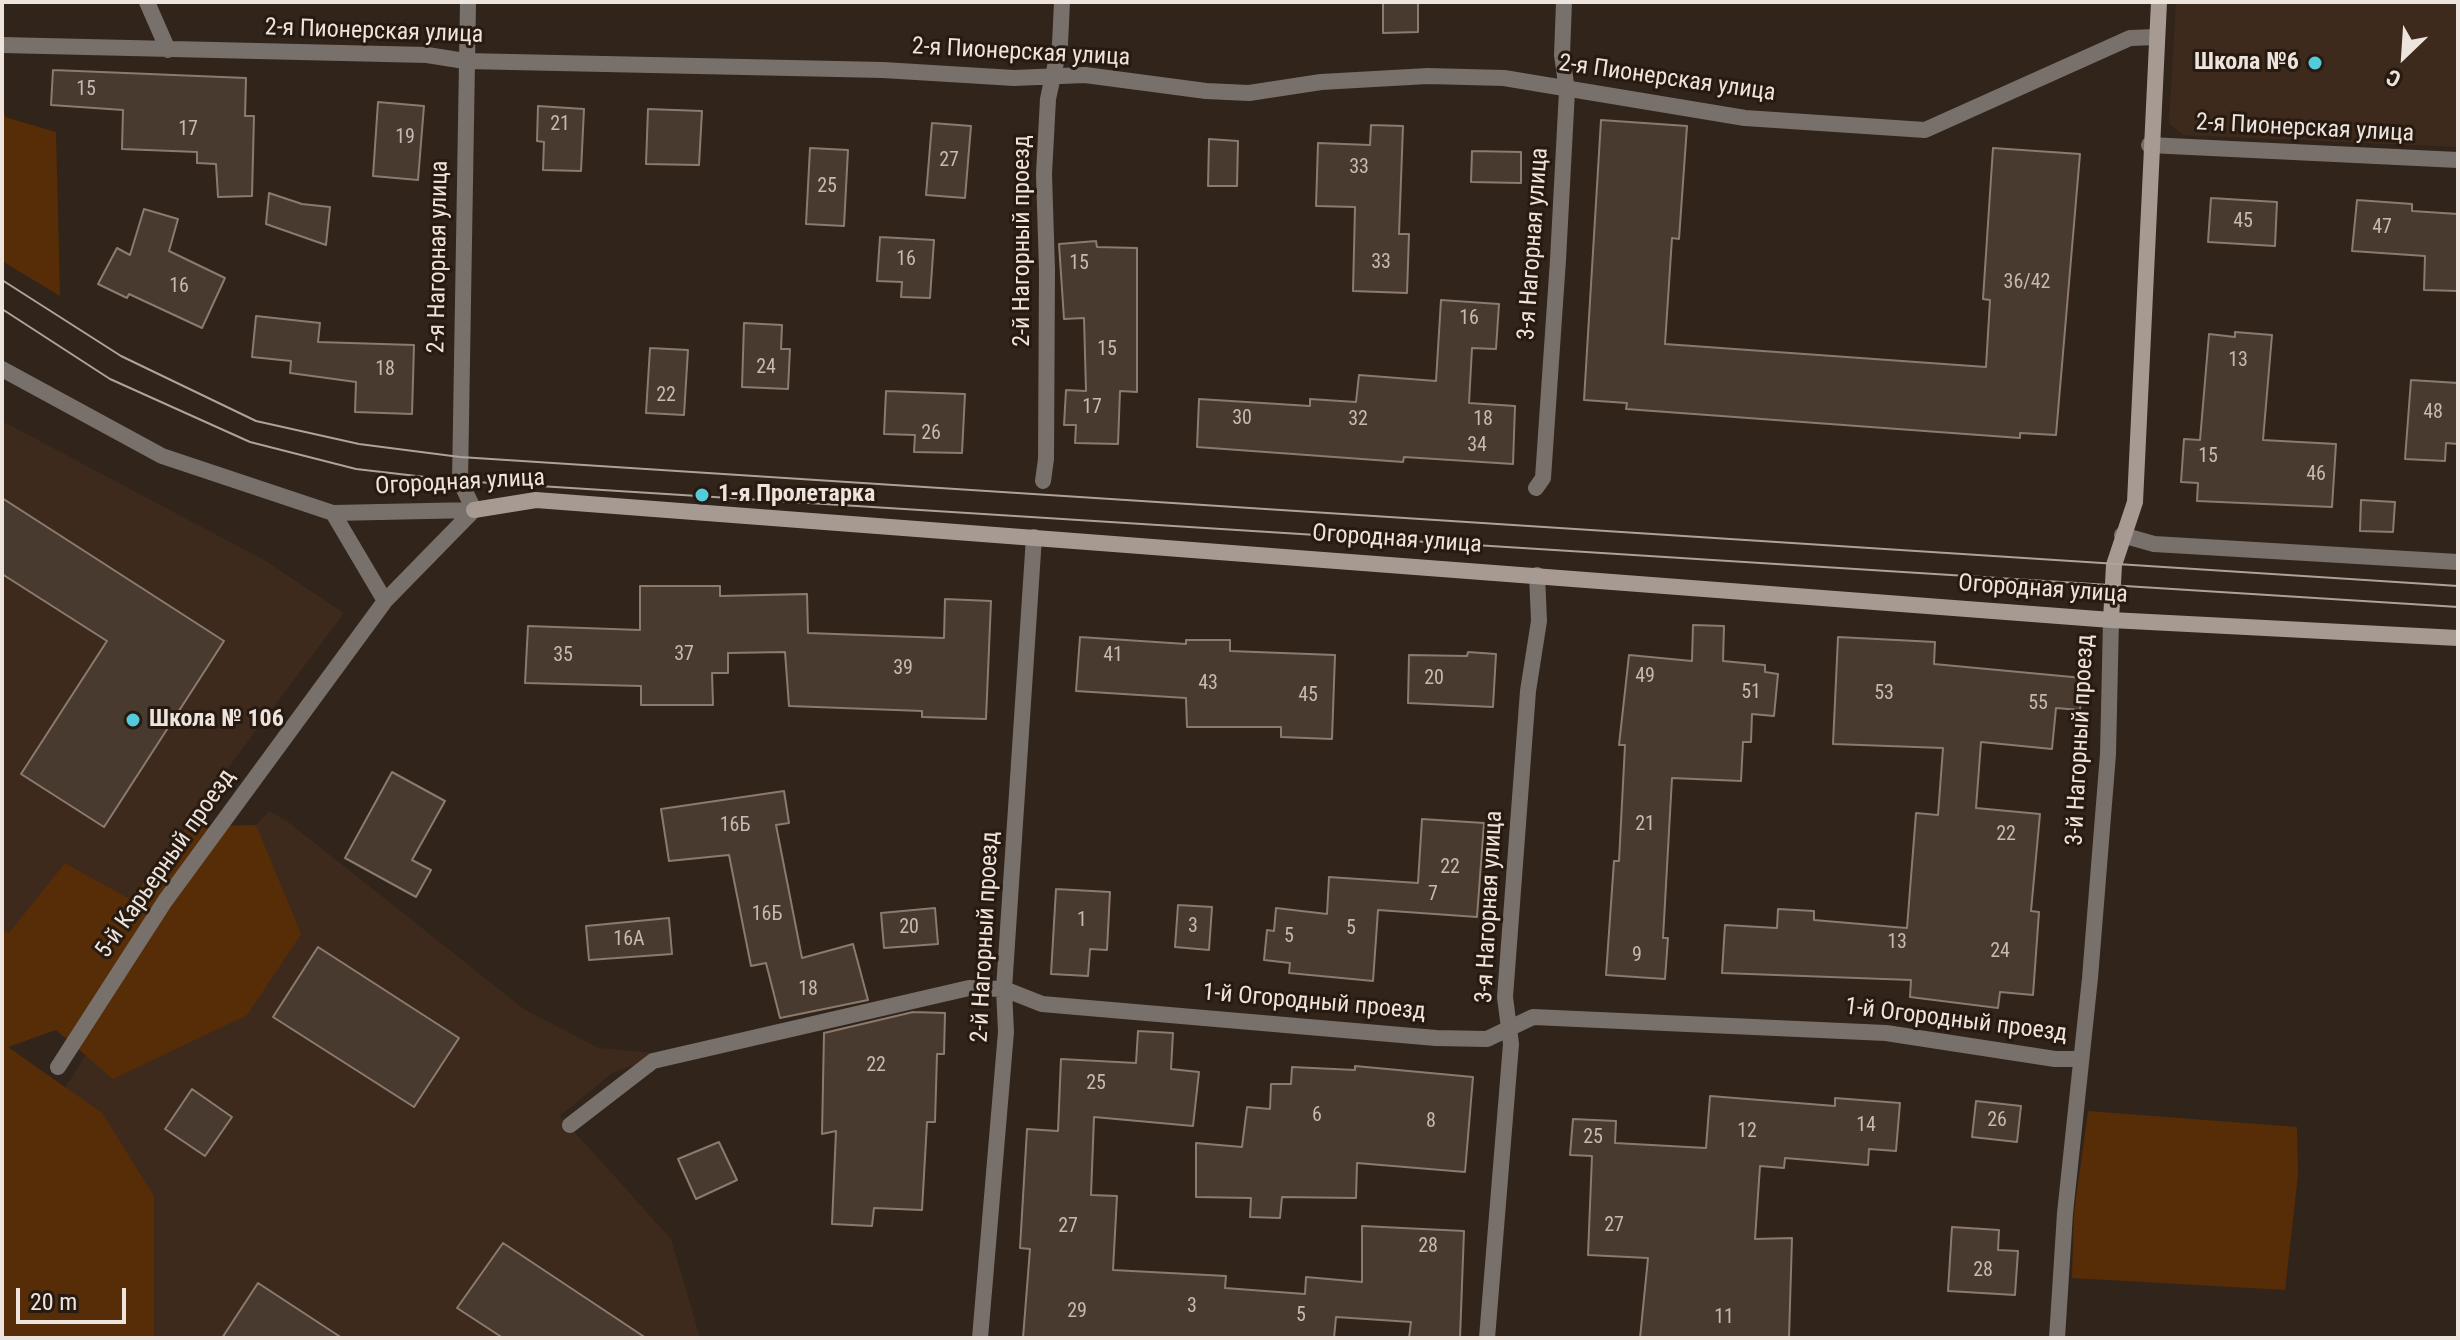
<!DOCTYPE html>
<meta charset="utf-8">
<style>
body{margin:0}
#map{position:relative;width:2460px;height:1340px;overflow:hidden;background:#31241a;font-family:"Roboto Condensed",sans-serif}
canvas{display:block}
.frame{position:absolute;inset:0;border:4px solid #eee4de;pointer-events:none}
.north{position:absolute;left:2364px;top:16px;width:80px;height:80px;-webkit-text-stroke:6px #271a10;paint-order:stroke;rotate:205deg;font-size:22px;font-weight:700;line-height:32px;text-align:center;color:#eee4de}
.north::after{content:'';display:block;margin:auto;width:28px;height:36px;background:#eee4de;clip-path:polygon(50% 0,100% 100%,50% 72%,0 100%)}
.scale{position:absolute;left:16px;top:1288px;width:110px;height:36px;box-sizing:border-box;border:4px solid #eee4de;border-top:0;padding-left:10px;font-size:24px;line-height:28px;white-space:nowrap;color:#eee4de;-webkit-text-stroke:6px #271a10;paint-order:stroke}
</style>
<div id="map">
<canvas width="2460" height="1340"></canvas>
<div class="frame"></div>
<div class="north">С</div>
<div class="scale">20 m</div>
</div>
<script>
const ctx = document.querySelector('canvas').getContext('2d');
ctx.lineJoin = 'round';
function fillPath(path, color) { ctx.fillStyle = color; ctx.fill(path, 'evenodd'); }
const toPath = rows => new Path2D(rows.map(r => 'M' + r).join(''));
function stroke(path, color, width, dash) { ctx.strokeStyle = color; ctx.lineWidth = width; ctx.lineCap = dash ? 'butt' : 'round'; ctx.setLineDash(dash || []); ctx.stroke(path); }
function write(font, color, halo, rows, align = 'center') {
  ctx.font = font + ' "Roboto Condensed",sans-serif'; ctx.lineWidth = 6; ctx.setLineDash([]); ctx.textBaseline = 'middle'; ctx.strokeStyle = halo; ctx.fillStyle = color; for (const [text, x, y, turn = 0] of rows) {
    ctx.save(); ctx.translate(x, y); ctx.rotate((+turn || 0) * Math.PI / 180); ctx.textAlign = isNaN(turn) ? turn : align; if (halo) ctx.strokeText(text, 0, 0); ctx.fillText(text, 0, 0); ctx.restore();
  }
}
fillPath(toPath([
 [2176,2,2458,2,2458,147,2183,135,2169,123],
 [2,421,264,560,344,613,130,899,65,863,9,934,2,929],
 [269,811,287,821,525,1010,599,1048,665,1054,612,1073,560,1116,671,1239,700,1338,2,1338,57,1101,173,915]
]), '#3e2a1c');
fillPath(toPath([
 [2,85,5,117,56,132,60,296,2,261],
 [256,825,301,934,247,1015,113,1079,56,1030,8,1047,102,1113,154,1196,154,1338,2,1338,2,929,9,933,65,863,130,899,186,827],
 [2088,1111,2297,1127,2298,1175,2285,1290,2072,1278,2074,1213]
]), '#562d07');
const building = toPath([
 [1383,2,1418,2,1418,32,1383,33,1383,2],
 [53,70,246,78,245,116,254,116,252,196,218,197,216,164,197,163,197,152,122,149,123,110,51,105,53,70],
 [378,102,424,106,418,180,373,176,378,102],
 [538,106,584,109,581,171,543,170,544,142,537,141,538,106],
 [648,109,702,111,699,165,646,164,648,109],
 [1601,120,1687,126,1679,239,1672,238,1665,344,1986,367,1990,300,1983,299,1993,148,2080,154,2056,435,2020,433,2020,438,1626,409,1627,403,1584,400,1601,120],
 [932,123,971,126,965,198,926,195,932,123],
 [1371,125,1403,126,1399,234,1409,234,1407,293,1353,291,1355,207,1316,206,1318,143,1370,145,1371,125],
 [1209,139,1238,141,1237,186,1208,186,1209,139],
 [810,148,848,150,844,226,806,224,810,148],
 [1472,151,1521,152,1521,183,1471,182,1472,151],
 [269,193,302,204,330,207,326,245,266,224,269,193],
 [2211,198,2277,202,2275,246,2208,242,2211,198],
 [2357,200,2412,204,2412,211,2458,214,2458,291,2424,290,2425,256,2352,251,2357,200],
 [144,209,178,219,169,251,225,278,202,328,129,294,127,298,98,284,117,248,130,255,144,209],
 [880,237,934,240,930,298,901,297,902,282,877,281,880,237],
 [1096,241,1097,247,1137,248,1137,392,1120,391,1118,444,1075,443,1076,425,1064,425,1066,390,1086,391,1084,318,1064,319,1059,244,1096,241],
 [1441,300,1499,304,1496,349,1472,348,1469,403,1515,406,1513,464,1404,457,1403,462,1197,447,1199,399,1310,406,1310,399,1356,402,1359,375,1436,381,1441,300],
 [256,316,320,323,318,342,414,345,412,414,355,412,356,382,290,373,291,361,252,357,256,316],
 [744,323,782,325,781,349,790,349,788,389,742,387,744,323],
 [2235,332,2272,335,2263,440,2336,444,2332,507,2197,501,2198,483,2181,482,2184,439,2200,440,2209,334,2235,337,2235,332],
 [650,348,688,350,684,415,646,413,650,348],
 [2411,380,2458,383,2458,444,2446,443,2445,461,2405,459,2411,380],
 [886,391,965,394,962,453,914,452,915,435,884,434,886,391],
 [2,498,224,641,104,827,21,774,107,641,2,574,2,498],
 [2361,500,2395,502,2393,532,2360,531,2361,500],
 [640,586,720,586,720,596,807,594,808,633,944,638,945,599,991,601,986,719,922,717,922,711,789,706,785,652,728,653,728,673,712,673,713,705,641,705,641,686,525,683,528,626,640,630,640,586],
 [1693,625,1724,626,1723,661,1765,665,1765,672,1778,674,1774,716,1752,714,1751,742,1743,742,1741,781,1672,778,1663,938,1668,938,1665,979,1606,975,1614,861,1619,861,1625,745,1619,745,1629,655,1692,661,1693,625],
 [1080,637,1186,644,1186,640,1230,640,1230,651,1335,655,1332,739,1281,737,1281,727,1187,727,1186,698,1076,691,1080,637],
 [1838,637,1935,642,1934,664,2083,678,2080,710,2056,708,2052,749,1981,742,1976,808,2040,814,2031,911,2039,912,2033,995,2000,992,1998,1008,1910,997,1911,980,1722,973,1725,925,1777,928,1778,909,1814,911,1814,920,1907,928,1916,813,1938,815,1943,748,1833,744,1838,637],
 [1468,652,1496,654,1493,707,1408,703,1409,655,1467,656,1468,652],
 [392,772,445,801,412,860,431,870,416,897,345,858,392,772],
 [784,791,789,823,776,825,802,958,853,944,868,1000,780,1018,766,963,751,966,729,855,669,861,661,809,784,791],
 [1422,819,1484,823,1477,917,1378,910,1373,981,1289,973,1290,963,1264,960,1267,930,1274,931,1276,908,1327,914,1329,877,1418,883,1422,819],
 [1056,889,1110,892,1107,950,1090,949,1088,976,1051,974,1056,889],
 [1178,905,1212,907,1209,950,1175,947,1178,905],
 [935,908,938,944,884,948,881,913,935,908],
 [669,918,672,954,589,960,586,926,669,918],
 [318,947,459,1038,414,1107,273,1017,318,947],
 [913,1012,945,1013,944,1054,937,1054,935,1122,927,1122,922,1210,874,1208,872,1226,832,1224,836,1131,822,1134,824,1033,913,1012],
 [1138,1031,1173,1033,1171,1069,1199,1072,1193,1126,1094,1117,1091,1195,1117,1196,1113,1270,1226,1276,1225,1288,1305,1294,1306,1277,1362,1282,1362,1226,1464,1231,1460,1338,1409,1338,1411,1322,1336,1317,1334,1338,1023,1338,1030,1249,1020,1248,1027,1129,1058,1131,1061,1059,1136,1063,1138,1031],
 [1355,1066,1473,1077,1465,1172,1357,1163,1356,1198,1282,1197,1280,1218,1250,1217,1251,1198,1196,1197,1196,1143,1242,1147,1247,1107,1270,1109,1271,1084,1291,1084,1292,1067,1355,1070,1355,1066],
 [192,1089,232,1117,205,1156,165,1129,192,1089],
 [1710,1096,1835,1106,1835,1098,1900,1103,1896,1151,1869,1149,1868,1165,1785,1158,1784,1168,1760,1166,1755,1239,1792,1238,1789,1338,1640,1338,1648,1258,1588,1255,1592,1156,1570,1155,1573,1119,1616,1121,1615,1143,1706,1148,1710,1096],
 [1976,1101,2021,1106,2017,1142,1972,1137,1976,1101],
 [719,1142,737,1180,696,1199,678,1159,719,1142],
 [1952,1227,1999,1230,1998,1250,2018,1251,2015,1295,1948,1291,1952,1227],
 [503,1243,646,1338,503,1338,457,1308,503,1243],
 [258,1283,342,1338,222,1338,258,1283]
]);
fillPath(building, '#493a30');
stroke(building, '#8b7b6f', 2);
stroke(toPath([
 [147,2,168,50],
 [468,2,460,481,474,510],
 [2,45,427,55,465,61,883,70,1014,78,1085,75,1206,91,1249,93,1321,82,1428,76,1504,78,1745,118,1925,130,2130,38,2157,37],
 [2149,145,2458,160],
 [2,369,162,456,333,513,474,510],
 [1043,481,1046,459,1047,270,1044,174,1048,99,1060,44,1062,2],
 [1536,488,1543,478,1558,260,1567,91,1562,55,1564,2],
 [333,513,385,601],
 [2122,535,2154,544,2458,562],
 [58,1067,165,901,385,601,474,510],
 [570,1125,653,1061,969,988,1004,989,1042,1004,1436,1038,1487,1039,1533,1017,1886,1033,2055,1059,2080,1059],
 [980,1338,1006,1032,1004,989,1034,537],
 [1487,1338,1511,1044,1505,997,1528,691,1539,621,1537,575],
 [2057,1338,2065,1213,2090,978,2108,754,2111,620]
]), '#78706b', 16);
stroke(toPath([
 [474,510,536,500,2111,620,2458,638],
 [2111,620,2114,565,2135,502,2159,2]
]), '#a69a92', 16);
stroke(toPath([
 [2,280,121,356,256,421,359,444,460,457,2458,586],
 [2,309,110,379,250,442,356,469,460,481,2458,607]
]), '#aea39b', 2);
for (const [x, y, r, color] of [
 [2315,63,8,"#53cbdb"],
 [702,495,8,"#53cbdb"],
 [133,720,8,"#53cbdb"]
]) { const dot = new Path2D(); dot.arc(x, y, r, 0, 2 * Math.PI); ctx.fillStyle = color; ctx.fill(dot); stroke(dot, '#271a10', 3); }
write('20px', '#c5bab2', null, [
 ["15",86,90],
 ["21",560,125],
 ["17",188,130],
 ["19",405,138],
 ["27",949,161],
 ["33",1359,168],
 ["25",827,187],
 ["45",2243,222],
 ["47",2382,228],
 ["16",906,260],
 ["33",1381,263],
 ["15",1079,264],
 ["36/42",2027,283],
 ["16",179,287],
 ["16",1469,319],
 ["15",1107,350],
 ["13",2238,361],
 ["24",766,368],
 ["18",385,370],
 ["22",666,396],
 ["17",1092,408],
 ["48",2433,413],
 ["30",1242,419],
 ["32",1358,420],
 ["18",1483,420],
 ["26",931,434],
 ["34",1477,446],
 ["15",2208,457],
 ["46",2316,475],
 ["37",684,655],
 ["35",563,656],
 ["41",1113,656],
 ["39",903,669],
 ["49",1645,677],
 ["20",1434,679],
 ["43",1208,684],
 ["51",1751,693],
 ["53",1884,694],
 ["45",1308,696],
 ["55",2038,704],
 ["21",1645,825],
 ["16Б",735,826],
 ["22",2006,835],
 ["22",1450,868],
 ["7",1433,895],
 ["16Б",767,915],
 ["1",1082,921],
 ["3",1193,927],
 ["20",909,928],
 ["5",1351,929],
 ["5",1289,937],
 ["16А",629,940],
 ["13",1897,943],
 ["24",2000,952],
 ["9",1637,956],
 ["18",808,990],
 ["22",876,1066],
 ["25",1096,1084],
 ["6",1317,1116],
 ["26",1997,1121],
 ["8",1431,1122],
 ["14",1866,1126],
 ["12",1747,1132],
 ["25",1593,1138],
 ["27",1614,1226],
 ["27",1068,1227],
 ["28",1428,1247],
 ["28",1983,1271],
 ["3",1192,1307],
 ["29",1077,1312],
 ["5",1301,1316],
 ["11",1724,1318]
]);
write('24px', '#eee4de', '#271a10', [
 ["2-я Пионерская улица",374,32,2],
 ["2-я Пионерская улица",1021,53,3],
 ["2-я Пионерская улица",1667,79,8],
 ["2-я Пионерская улица",2305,129,3],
 ["2-й Нагорный проезд",1023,241,-90],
 ["3-я Нагорная улица",1534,244,-86],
 ["2-я Нагорная улица",439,257,-89],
 ["Огородная улица",460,483,-3],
 ["Огородная улица",1397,540,4],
 ["Огородная улица",2043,590,4],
 ["3-й Нагорный проезд",2081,740,-87],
 ["5-й Карьерный проезд",166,864,-55],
 ["3-я Нагорная улица",1490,907,-87],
 ["2-й Нагорный проезд",986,937,-87],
 ["1-й Огородный проезд",1314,1003,5],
 ["1-й Огородный проезд",1956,1021,7]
]);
write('bold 24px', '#eee4de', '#271a10', [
 ["Школа №6",2299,63,"right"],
 ["1-я Пролетарка",718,495],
 ["Школа № 106",149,720]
], 'left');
</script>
